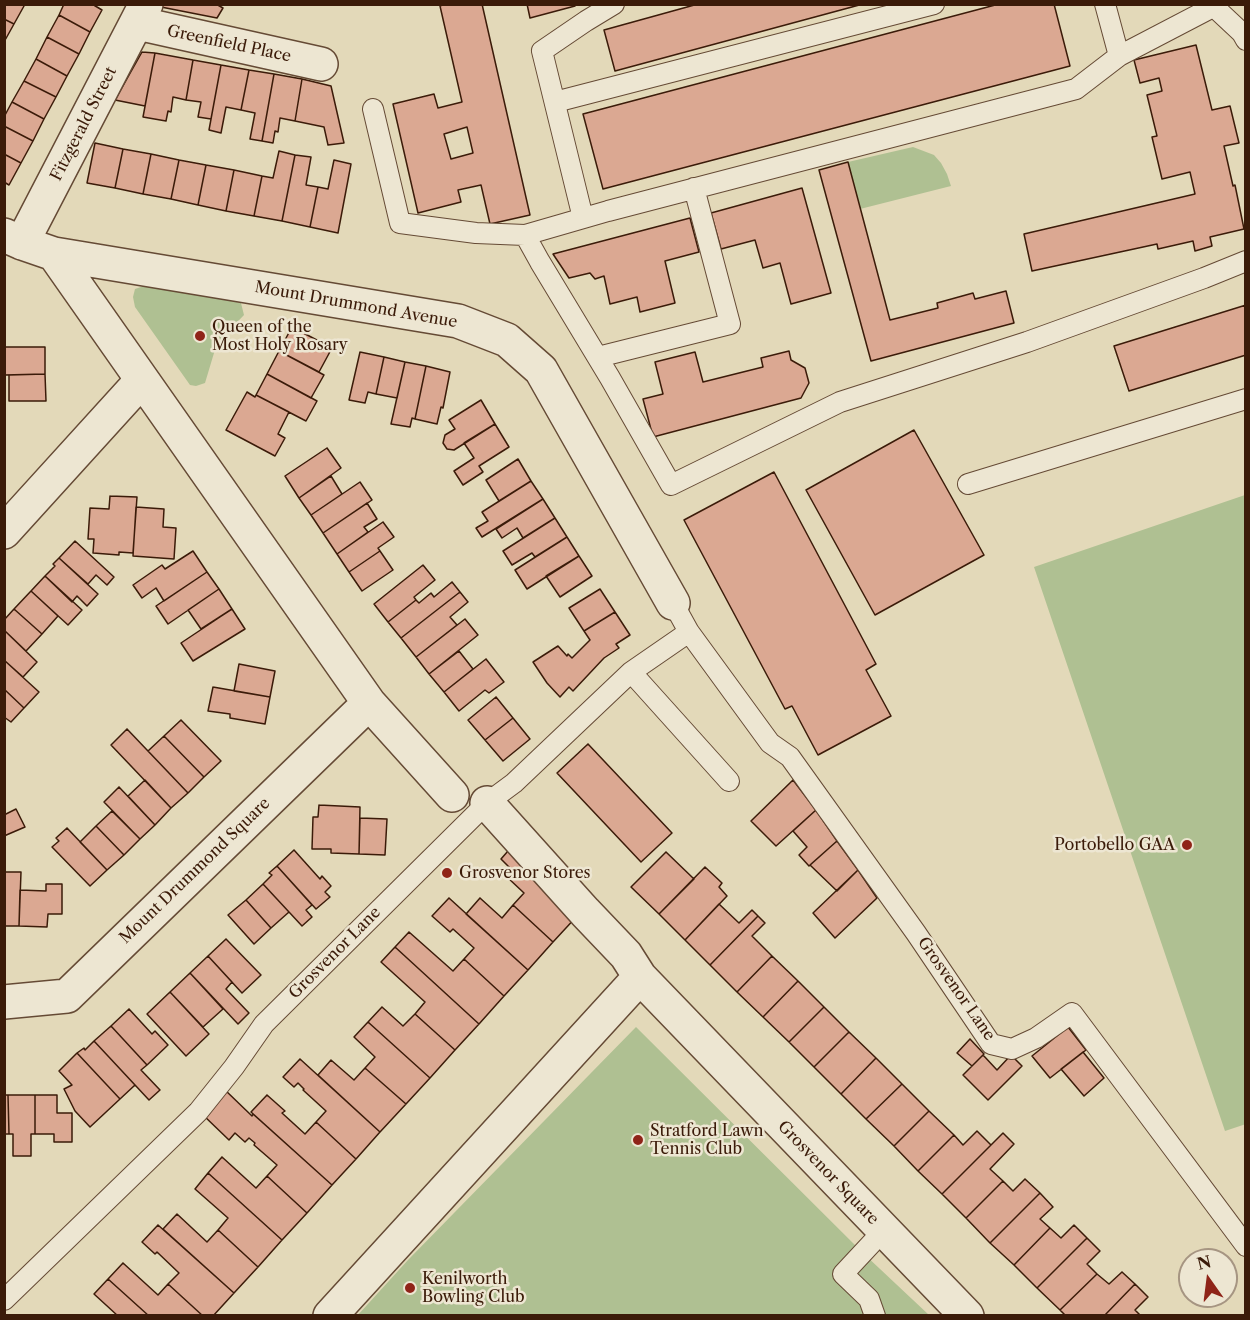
<!DOCTYPE html>
<style>
body{margin:0}
#map{position:relative;width:1250px;height:1320px;overflow:hidden;background:#e3d9b9;font-family:"Libre Caslon Text",serif}
canvas{display:block}
.frame{position:absolute;inset:0;border:6px solid #3b1b09;pointer-events:none}
.north{position:absolute;left:1178px;top:1248px;width:60px;height:60px;box-sizing:border-box;background:#ede6d2;border:2px solid #a69582;border-radius:50%;rotate:346deg;font-size:16px;font-weight:700;line-height:24px;text-align:center;color:#3b1b09}
.north::after{content:'';display:block;margin:auto;width:21px;height:27px;background:#8f2418;clip-path:polygon(50% 0,100% 100%,50% 72%,0 100%)}
</style>
<div id="map">
<canvas width="1250" height="1320"></canvas>
<div class="frame"></div>
<div class="north">N</div>
</div>
<script>
const ctx = document.querySelector('canvas').getContext('2d');
ctx.lineJoin = 'round';
function fillPath(path, color) { ctx.fillStyle = color; ctx.fill(path, 'evenodd'); }
const toPath = rows => new Path2D(rows.map(r => 'M' + r).join(''));
function stroke(path, color, width, dash) { ctx.strokeStyle = color; ctx.lineWidth = width; ctx.lineCap = dash ? 'butt' : 'round'; ctx.setLineDash(dash || []); ctx.stroke(path); }
function write(font, color, halo, rows, align = 'center') {
  ctx.font = font + ' "Libre Caslon Text",serif'; ctx.lineWidth = 5; ctx.setLineDash([]); ctx.textBaseline = 'middle'; ctx.strokeStyle = halo; ctx.fillStyle = color; for (const [text, x, y, turn = 0] of rows) {
    ctx.save(); ctx.translate(x, y); ctx.rotate((+turn || 0) * Math.PI / 180); ctx.textAlign = isNaN(turn) ? turn : align; if (halo) ctx.strokeText(text, 0, 0); ctx.fillText(text, 0, 0); ctx.restore();
  }
}
fillPath(toPath([
 [913,147,934,155,941,163,947,174,951,186,860,209,848,162],
 [144,286,166,287,241,303,244,315,217,343,205,383,196,386,190,385,135,307,133,297,135,289],
 [1245,495,1246,1124,1225,1131,1034,567],
 [636,1027,863,1253,929,1315,357,1316,408,1260]
]), '#afc092');
const building = toPath([
 [4,4,21,4,24,6,14,24,4,19,4,4],
 [64,4,92,4,102,10,90,32,59,15,64,4],
 [163,4,216,4,223,8,217,18,161,7,163,4],
 [445,4,482,4,530,215,490,224,481,185,458,190,461,202,418,213,393,104,434,94,438,108,462,102,440,6,445,4],
 [467,127,473,153,451,159,444,134,467,127],
 [527,4,575,4,575,6,530,18,527,4],
 [698,4,863,4,615,71,604,30,698,4],
 [999,4,1054,4,1070,66,603,189,583,114,999,4],
 [59,15,90,32,79,54,47,37,59,15],
 [4,19,14,24,4,42,4,19],
 [47,37,79,54,67,76,36,59,47,37],
 [1196,45,1212,110,1230,106,1239,143,1224,146,1233,186,1235,185,1244,229,1210,237,1212,246,1195,251,1193,241,1158,249,1157,244,1032,271,1024,234,1195,194,1190,172,1162,179,1152,137,1157,136,1147,95,1162,91,1159,78,1140,83,1134,60,1196,45],
 [142,52,155,53,145,106,115,100,142,52],
 [155,53,193,60,186,100,173,97,171,112,168,111,166,121,143,117,155,53],
 [36,59,67,76,56,97,24,81,36,59],
 [193,60,221,65,211,119,198,117,201,102,186,100,193,60],
 [221,65,249,70,241,110,226,107,221,133,209,130,221,65],
 [249,70,274,74,262,141,250,139,255,113,241,110,249,70],
 [274,74,302,79,295,121,280,118,278,132,275,131,273,143,262,141,274,74],
 [302,79,331,86,344,143,328,145,324,127,295,121,302,79],
 [24,81,56,97,44,119,12,102,24,81],
 [12,102,44,119,33,141,4,126,4,117,12,102],
 [4,126,33,141,21,163,4,154,4,126],
 [95,143,123,149,115,188,87,183,95,143],
 [123,149,151,154,143,194,115,188,123,149],
 [279,151,295,155,282,221,254,216,262,176,273,178,279,151],
 [4,154,21,163,9,185,4,182,4,154],
 [151,154,179,160,171,199,143,194,151,154],
 [295,155,311,157,306,185,318,187,310,227,282,221,295,155],
 [179,160,206,165,198,205,171,199,179,160],
 [334,160,351,164,338,233,310,227,318,187,328,189,334,160],
 [848,162,890,320,938,308,937,303,973,293,975,299,1006,291,1014,323,871,361,819,170,848,162],
 [206,165,234,170,226,211,198,205,206,165],
 [234,170,262,176,254,216,226,211,234,170],
 [802,188,831,293,791,304,780,263,763,268,755,240,721,249,711,213,802,188],
 [690,218,699,252,665,261,675,303,640,312,637,297,610,304,604,276,595,279,590,273,569,278,553,254,690,218],
 [1246,305,1246,355,1129,391,1114,346,1246,305],
 [292,327,332,348,319,372,279,351,292,327],
 [4,347,45,347,45,374,4,375,4,347],
 [279,351,324,375,311,398,267,374,279,351],
 [789,351,791,360,805,368,809,383,801,398,653,437,643,399,663,394,655,362,695,352,703,382,763,367,761,358,789,351],
 [360,352,384,357,376,394,368,392,365,403,349,400,360,352],
 [384,357,405,362,397,398,376,394,384,357],
 [405,362,426,366,415,419,412,418,410,427,391,424,405,362],
 [426,366,450,372,443,408,441,407,437,424,415,419,426,366],
 [45,374,46,401,9,401,9,375,45,374],
 [267,374,317,401,306,421,256,395,267,374],
 [247,392,255,397,256,395,289,412,278,434,285,438,275,456,226,430,247,392],
 [481,400,495,424,454,450,447,449,443,443,445,435,455,429,449,420,481,400],
 [495,424,509,447,479,466,483,472,463,485,454,471,474,458,464,443,495,424],
 [914,430,984,555,875,615,806,490,914,430],
 [327,448,341,468,299,498,285,476,327,448],
 [518,459,531,481,499,501,486,480,518,459],
 [774,472,876,664,866,670,891,716,818,755,792,706,785,709,684,520,774,472],
 [331,476,342,494,311,515,299,498,331,476],
 [531,481,543,499,482,537,476,528,488,521,482,512,531,481],
 [360,482,372,500,323,533,311,515,360,482],
 [110,496,137,497,133,553,119,552,119,555,93,553,94,539,88,539,90,508,109,509,110,496],
 [543,499,555,518,523,538,517,528,502,538,496,529,543,499],
 [367,503,377,519,364,527,368,532,337,554,323,533,367,503],
 [136,507,164,509,163,527,176,528,174,559,133,556,136,507],
 [555,518,567,537,535,557,532,553,512,565,503,551,555,518],
 [383,522,394,537,378,548,380,551,349,572,337,554,383,522],
 [567,537,579,556,527,589,515,570,567,537],
 [75,541,114,577,107,585,96,575,88,584,59,558,75,541],
 [193,551,207,572,164,601,156,588,142,598,133,585,162,565,165,569,193,551],
 [380,551,393,570,362,591,349,572,380,551],
 [579,556,592,576,560,597,546,576,579,556],
 [59,558,98,594,87,606,77,596,72,602,45,576,55,566,53,564,59,558],
 [423,565,435,580,414,597,416,600,388,622,374,604,423,565],
 [207,572,219,589,168,624,156,606,207,572],
 [45,576,82,610,68,625,31,591,45,576],
 [452,582,460,592,401,638,388,622,416,600,419,603,431,593,434,597,452,582],
 [219,589,232,609,201,629,188,610,219,589],
 [600,589,615,612,584,631,569,608,600,589],
 [31,591,58,616,42,634,14,609,31,591],
 [460,592,468,602,450,617,457,625,416,657,401,638,460,592],
 [14,609,42,634,26,651,4,630,4,620,14,609],
 [232,609,245,629,193,661,181,643,232,609],
 [615,612,630,635,616,644,619,648,604,658,573,691,569,687,560,697,547,683,533,662,558,646,567,656,568,654,572,658,590,640,584,631,615,612],
 [465,619,478,635,429,674,416,657,465,619],
 [4,630,37,662,23,677,4,660,4,630],
 [459,651,473,669,444,692,429,674,459,651],
 [486,659,504,682,489,693,485,690,459,711,444,692,486,659],
 [4,660,39,692,24,708,4,689,4,660],
 [239,664,275,671,270,697,234,691,239,664],
 [213,687,270,697,265,724,230,718,230,714,208,711,213,687],
 [4,689,24,708,11,722,4,717,4,689],
 [496,697,513,718,485,740,468,720,496,697],
 [513,718,530,739,503,761,485,740,513,718],
 [181,720,221,761,204,777,164,736,181,720],
 [127,729,188,793,171,808,111,745,127,729],
 [164,736,204,777,188,793,148,751,164,736],
 [588,744,672,833,641,862,557,773,588,744],
 [145,780,171,808,155,825,128,796,145,780],
 [793,780,816,810,776,846,751,821,793,780],
 [119,787,155,825,140,839,104,802,119,787],
 [319,805,360,807,359,854,331,853,331,849,312,849,313,817,318,817,319,805],
 [16,809,25,827,4,836,4,815,16,809],
 [816,810,837,841,809,866,799,855,807,847,793,831,816,810],
 [112,811,140,839,124,855,96,826,112,811],
 [360,818,387,819,385,855,359,854,360,818],
 [96,826,124,855,107,870,80,842,96,826],
 [67,828,107,870,90,886,52,847,59,841,56,838,67,828],
 [837,841,858,870,837,891,810,865,837,841],
 [294,850,320,879,322,876,331,886,325,892,330,897,316,909,277,866,294,850],
 [508,851,578,915,553,942,513,905,524,893,507,877,513,871,501,859,508,851],
 [666,852,694,879,659,914,631,887,666,852],
 [277,866,312,905,306,910,312,917,302,926,263,884,272,875,269,873,277,866],
 [705,867,722,883,719,887,727,896,685,940,659,914,705,867],
 [858,870,877,898,835,938,813,913,858,870],
 [5,872,21,872,19,926,4,926,5,872],
 [46,884,62,884,62,914,48,914,47,927,19,926,20,890,46,891,46,884],
 [263,884,289,912,271,928,246,900,263,884],
 [449,898,528,970,504,996,464,959,474,948,453,929,450,932,432,916,449,898],
 [480,898,502,918,513,905,553,942,528,970,466,914,480,898],
 [246,900,271,928,254,944,228,915,246,900],
 [719,904,739,923,752,910,758,916,710,965,685,940,719,904],
 [758,916,765,923,752,936,772,956,737,992,710,965,758,916],
 [409,932,453,971,464,959,504,996,479,1024,395,947,409,932],
 [226,939,261,975,242,993,208,956,226,939],
 [395,947,479,1024,455,1050,415,1014,425,1002,381,962,395,947],
 [208,956,232,982,226,989,249,1013,238,1024,190,973,208,956],
 [772,956,798,981,763,1017,737,992,772,956],
 [190,973,223,1009,203,1027,170,992,190,973],
 [798,981,824,1007,789,1042,763,1017,798,981],
 [170,992,209,1034,186,1056,147,1014,170,992],
 [382,1007,403,1026,415,1014,455,1050,430,1078,368,1022,382,1007],
 [824,1007,849,1032,814,1067,789,1042,824,1007],
 [129,1009,152,1034,155,1031,168,1045,147,1065,111,1026,129,1009],
 [368,1022,430,1078,406,1104,365,1068,375,1057,354,1037,368,1022],
 [111,1026,147,1065,141,1070,160,1090,149,1100,94,1041,111,1026],
 [1068,1027,1086,1050,1050,1078,1032,1056,1068,1027],
 [849,1032,876,1058,841,1094,814,1067,849,1032],
 [970,1039,984,1054,972,1066,957,1053,970,1039],
 [94,1041,135,1085,120,1099,77,1053,84,1048,85,1050,94,1041],
 [1083,1052,1104,1078,1084,1096,1061,1069,1083,1052],
 [77,1053,120,1099,90,1127,75,1111,64,1089,72,1085,59,1071,77,1053],
 [983,1055,997,1070,1011,1055,1022,1066,988,1100,963,1075,983,1055],
 [876,1058,902,1084,866,1119,841,1094,876,1058],
 [300,1059,380,1132,356,1159,316,1122,326,1111,303,1090,304,1089,298,1083,294,1087,283,1077,300,1059],
 [331,1060,354,1080,365,1068,406,1104,380,1132,318,1075,331,1060],
 [902,1084,929,1111,894,1146,866,1119,902,1084],
 [224,1089,252,1116,253,1114,332,1185,307,1213,267,1176,277,1165,254,1145,255,1143,249,1138,245,1142,235,1133,229,1140,202,1114,224,1089],
 [4,1095,8,1095,9,1134,5,1134,4,1148,4,1095],
 [8,1095,35,1095,35,1134,31,1134,31,1156,13,1156,13,1134,9,1134,8,1095],
 [35,1095,57,1095,57,1113,72,1113,72,1142,54,1142,54,1134,35,1134,35,1095],
 [267,1095,285,1111,282,1113,305,1134,316,1122,356,1159,332,1185,251,1112,267,1095],
 [929,1111,954,1135,918,1171,894,1146,929,1111],
 [977,1131,991,1145,942,1194,918,1171,954,1135,963,1145,977,1131],
 [1003,1133,1014,1144,990,1169,1003,1181,966,1218,942,1194,1003,1133],
 [222,1157,256,1188,267,1176,307,1213,282,1240,208,1173,222,1157],
 [208,1173,282,1240,258,1267,218,1230,228,1218,195,1189,208,1173],
 [1025,1179,1040,1193,990,1243,966,1218,1003,1181,1013,1191,1025,1179],
 [1040,1193,1053,1207,1040,1219,1050,1228,1014,1265,990,1243,1040,1193],
 [177,1214,207,1242,218,1230,258,1267,234,1293,163,1229,177,1214],
 [158,1225,234,1293,213,1316,203,1316,168,1284,179,1273,157,1252,155,1254,142,1242,158,1225],
 [1074,1225,1087,1238,1037,1288,1014,1265,1050,1228,1061,1238,1074,1225],
 [1087,1238,1100,1251,1087,1264,1097,1274,1060,1310,1037,1288,1087,1238],
 [123,1263,158,1295,168,1284,203,1316,149,1316,108,1279,123,1263],
 [1122,1272,1135,1284,1104,1316,1066,1316,1060,1310,1097,1274,1109,1284,1122,1272],
 [108,1279,149,1316,118,1316,94,1294,108,1279],
 [1135,1284,1148,1297,1135,1310,1141,1316,1104,1316,1135,1284]
]);
fillPath(building, '#dba892');
stroke(building, '#3b1b09', 1.5);
const lane = toPath([
 [1105,4,1119,56],
 [1211,4,1242,33,1246,40],
 [555,102,934,4],
 [373,109,400,223,476,233,525,235,608,211,1076,89,1119,56,1213,7],
 [583,218,542,51,586,21,614,4],
 [525,235,540,262,610,378,671,485,840,402,1027,342,1204,278,1246,261],
 [598,357,730,324,694,188],
 [968,484,1246,399],
 [673,603,689,632,770,743,790,757,916,933,991,1044,1012,1049,1036,1038,1072,1013,1246,1246],
 [631,672,729,781],
 [4,1300,198,1112,234,1067,264,1024,487,803,514,783,631,672,689,632],
 [875,1316,869,1299,843,1274,884,1230]
]);
const street = toPath([
 [137,23,321,64],
 [4,235,22,243,54,254,458,321,507,340,541,370,673,603],
 [22,243,146,4],
 [54,254,369,703,452,795],
 [4,532,142,380],
 [487,803,585,912,626,955,640,977,967,1316],
 [4,1002,67,996,369,703],
 [330,1316,640,977]
]);
stroke(lane, '#654a35', 22);
stroke(street, '#654a35', 36);
stroke(lane, '#ede6d2', 20);
stroke(street, '#ede6d2', 33);
for (const [x, y, r, color] of [
 [200,336,6,"#8f2418"],
 [1187,845,6,"#8f2418"],
 [447,873,6,"#8f2418"],
 [638,1140,6,"#8f2418"],
 [410,1288,6,"#8f2418"]
]) { const dot = new Path2D(); dot.arc(x, y, r, 0, 2 * Math.PI); ctx.fillStyle = color; ctx.fill(dot); stroke(dot, '#ede6d2', 2); }
write('16px', '#3b1b09', '#ede6d2', [
 ["Greenfield Place",229,44,12],
 ["Fitzgerald Street",84,124,-63],
 ["Mount Drummond Avenue",356,305,10],
 ["Mount Drummond Square",195,871,-44],
 ["Grosvenor Lane",335,953,-45],
 ["Grosvenor Lane",956,989,55],
 ["Grosvenor Square",828,1173,46]
]);
write('16px', '#3b1b09', '#ede6d2', [
 ["Queen of the",212,327],
 ["Most Holy Rosary",212,345],
 ["Portobello GAA",1175,845,"right"],
 ["Grosvenor Stores",459,873],
 ["Stratford Lawn",650,1131],
 ["Tennis Club",650,1149],
 ["Kenilworth",422,1279],
 ["Bowling Club",422,1297]
], 'left');
</script>
